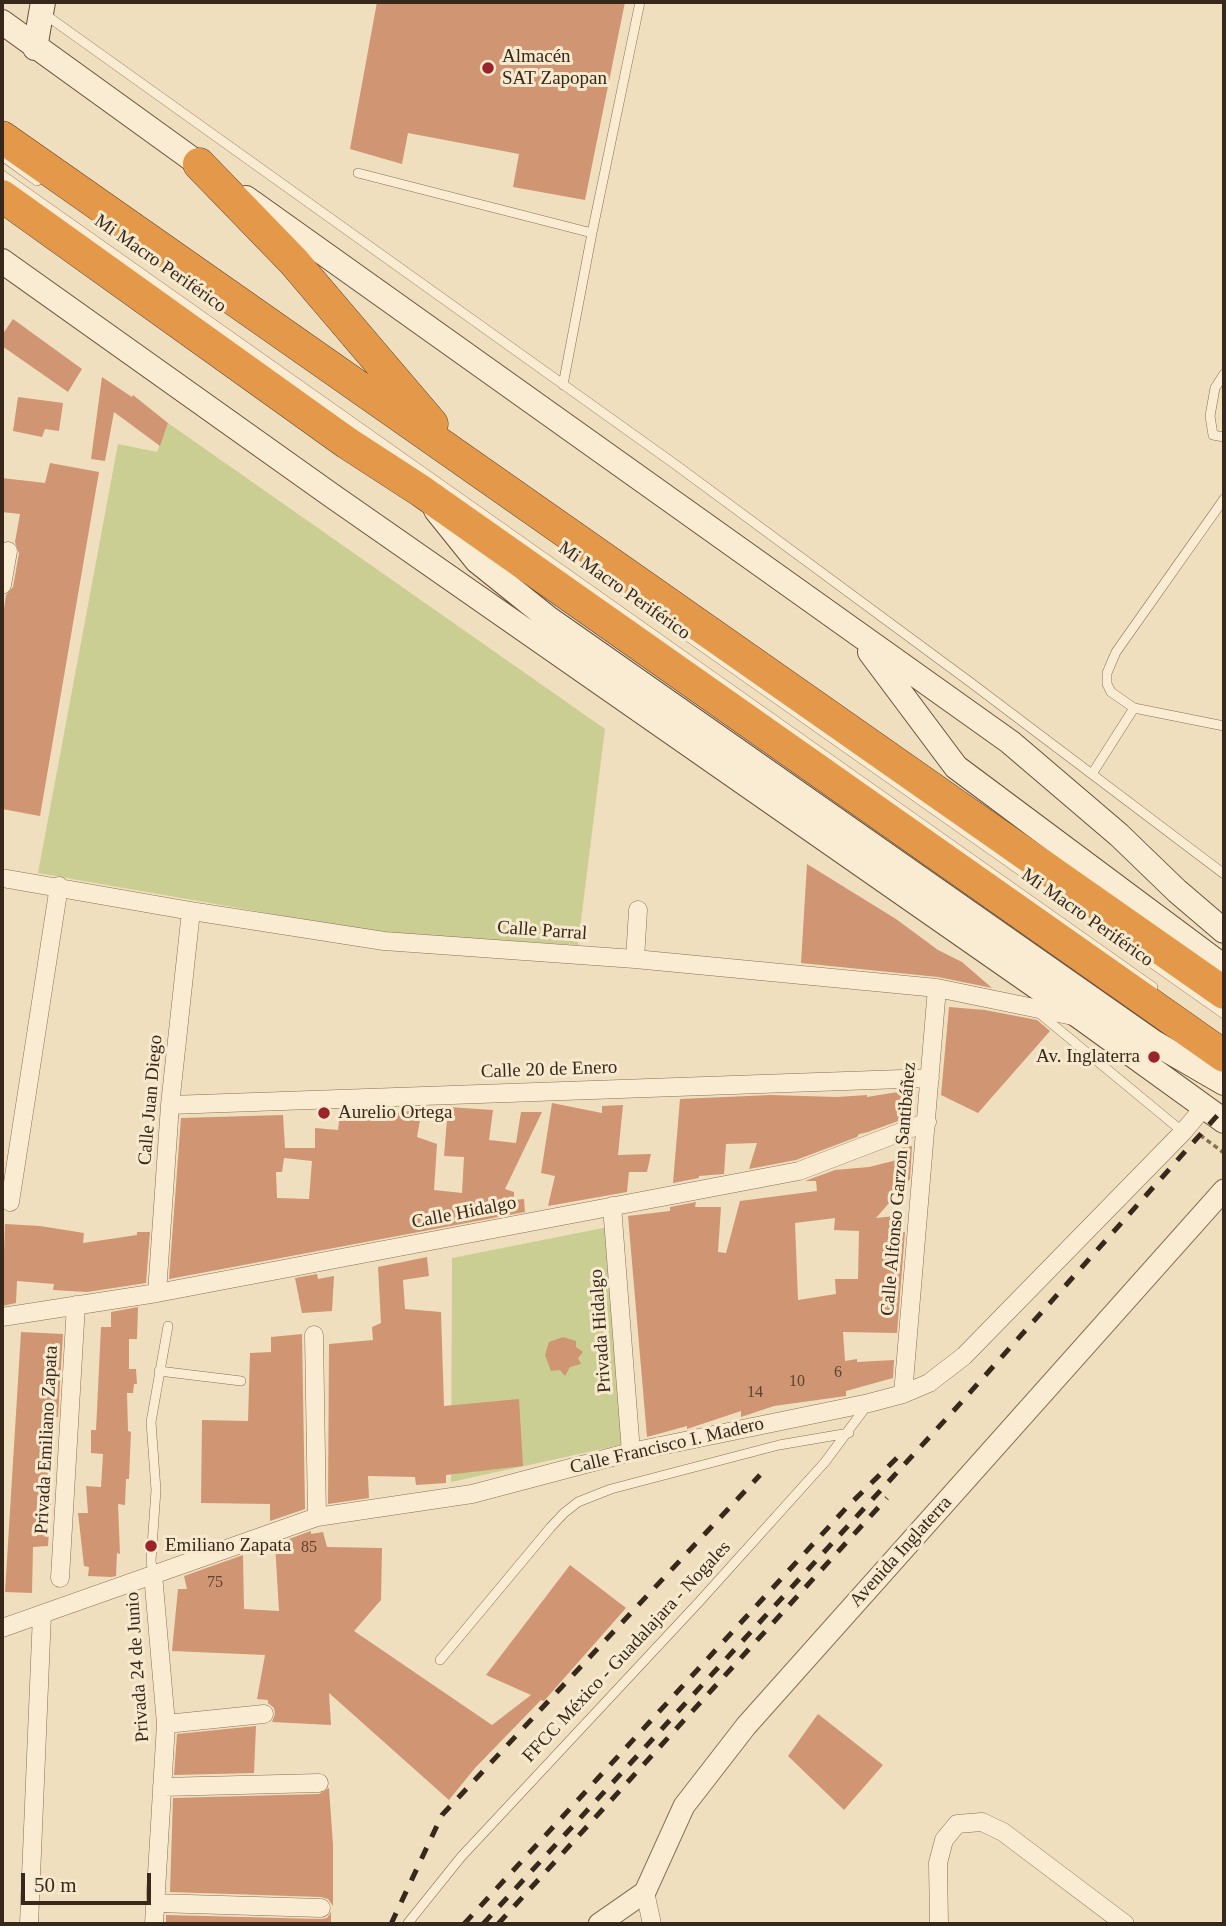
<!DOCTYPE html>
<meta charset="utf-8">
<style>
body{margin:0}
#map{position:relative;width:1226px;height:1926px;overflow:hidden;background:#f0dfbe;font-family:"Times New Roman",serif}
canvas{display:block}
.frame{position:absolute;inset:0;border:4px solid #38281c;pointer-events:none}
.scale{position:absolute;left:21px;top:1873px;width:130px;height:32px;box-sizing:border-box;border:4px solid #38281c;border-top:0;padding-left:9px;font-size:21px;line-height:24px;white-space:nowrap;color:#38281c;-webkit-text-stroke:5px #f7e9ce;paint-order:stroke}
</style>
<div id="map">
<canvas width="1226" height="1926"></canvas>
<div class="frame"></div>
<div class="scale">50 m</div>
</div>
<script>
const ctx = document.querySelector('canvas').getContext('2d');
ctx.lineJoin = 'round';
function fillPath(path, color) { ctx.fillStyle = color; ctx.fill(path, 'evenodd'); }
const toPath = rows => new Path2D(rows.map(r => 'M' + r).join(''));
function stroke(path, color, width, dash) { ctx.strokeStyle = color; ctx.lineWidth = width; ctx.lineCap = dash ? 'butt' : 'round'; ctx.setLineDash(dash || []); ctx.stroke(path); }
function write(font, color, halo, rows, align = 'center') {
  ctx.font = font + ' "Times New Roman",serif'; ctx.lineWidth = 6; ctx.setLineDash([]); ctx.textBaseline = 'middle'; ctx.strokeStyle = halo; ctx.fillStyle = color; for (const [text, x, y, turn = 0] of rows) {
    ctx.save(); ctx.translate(x, y); ctx.rotate((+turn || 0) * Math.PI / 180); ctx.textAlign = isNaN(turn) ? turn : align; if (halo) ctx.strokeText(text, 0, 0); ctx.fillText(text, 0, 0); ctx.restore();
  }
}
fillPath(toPath([
 [168,423,605,729,578,945,381,933,38,873,118,444,157,452],
 [608,1227,625,1444,451,1482,452,1258]
]), '#cace92');
fillPath(toPath([
 [377,2,625,2,585,200,513,187,519,154,408,133,402,164,350,149],
 [13,319,82,369,68,392,2,346,2,335],
 [102,377,132,397,133,395,168,423,160,446,114,412,105,461,91,459],
 [18,397,63,403,59,431,45,429,42,437,13,431],
 [50,463,99,472,40,816,2,809,2,622,6,595,13,587,19,553,15,542,20,514,2,512,2,478,45,483],
 [807,864,896,919,938,950,962,962,992,988,938,977,801,963],
 [949,1007,985,1010,1037,1020,1050,1031,978,1113,941,1095],
 [910,1090,909,1117,868,1132,859,1134,857,1137,796,1160,749,1169,757,1143,726,1144,724,1174,699,1176,699,1178,673,1183,680,1099,771,1095,837,1097,867,1095,867,1097],
 [552,1103,602,1113,602,1106,623,1105,618,1155,651,1154,647,1172,629,1172,627,1192,548,1206,555,1176,541,1173],
 [448,1107,493,1110,489,1140,516,1143,521,1112,542,1112,505,1189,514,1192,514,1200,524,1199,525,1212,169,1279,181,1118,283,1115,285,1148,315,1148,315,1128,338,1130,340,1114,383,1115,422,1109,417,1137,437,1144,434,1190,462,1193,464,1157,444,1156],
 [284,1158,312,1161,309,1199,277,1198,276,1172,282,1172],
 [912,1146,910,1179,876,1218,895,1216,895,1233,905,1232,897,1333,843,1332,845,1361,857,1359,857,1362,894,1360,893,1378,846,1391,846,1396,774,1406,741,1417,741,1411,687,1429,687,1426,647,1437,628,1216,670,1211,670,1207,696,1202,695,1207,721,1207,718,1252,726,1253,740,1201,817,1191,816,1181,805,1181,835,1170,869,1167,901,1159,901,1148],
 [835,1218,834,1230,859,1231,858,1279,835,1279,836,1294,798,1300,795,1223],
 [5,1224,40,1226,84,1233,83,1243,137,1235,137,1232,150,1232,146,1283,87,1292,53,1290,54,1284,17,1281,16,1303,2,1306],
 [427,1257,429,1276,403,1280,405,1309,441,1312,444,1406,519,1399,523,1466,446,1475,446,1483,416,1485,415,1477,368,1476,369,1498,328,1504,329,1344,373,1340,372,1327,381,1323,378,1267],
 [317,1274,318,1279,334,1276,332,1311,302,1313,295,1278],
 [138,1307,137,1339,129,1339,129,1369,136,1369,137,1384,134,1384,133,1393,127,1393,128,1431,131,1432,129,1479,126,1479,125,1505,118,1504,120,1554,117,1553,116,1576,111,1577,88,1576,89,1567,84,1566,78,1513,88,1513,86,1486,101,1487,103,1454,91,1453,91,1430,96,1430,101,1327,111,1327,111,1312],
 [21,1332,63,1334,58,1417,51,1417,51,1500,48,1546,33,1547,32,1593,5,1592],
 [302,1334,305,1509,270,1521,270,1504,201,1503,202,1420,248,1421,250,1353,271,1352,271,1337],
 [563,1337,576,1341,576,1347,583,1352,578,1358,581,1364,570,1367,565,1376,560,1370,551,1371,545,1355,549,1342],
 [311,1531,311,1534,323,1532,327,1547,382,1548,381,1600,354,1631,492,1725,531,1695,486,1675,570,1565,626,1608,544,1701,541,1700,475,1768,449,1800,329,1693,331,1725,272,1722,275,1714,274,1708,268,1703,268,1700,257,1699,265,1655,172,1651,178,1589,187,1589,184,1576,243,1555,244,1609,279,1611,275,1544],
 [818,1714,883,1765,844,1810,788,1756],
 [256,1726,254,1773,174,1775,177,1734],
 [329,1788,333,1845,333,1906,328,1899,321,1897,170,1892,173,1798,319,1794],
 [331,1912,331,1924,166,1924,166,1915,321,1919,327,1918]
]), '#d09572');
const service = toPath([
 [43,13,676,465,970,682,1224,874],
 [2,156,37,181],
 [358,173,592,233],
 [2,175,1153,987],
 [1224,374,1215,388,1210,416,1213,435,1224,437],
 [563,385,592,233,640,2],
 [1224,499,1116,652,1107,673,1107,684,1111,692,1134,708,1224,726],
 [582,562,1224,1014],
 [1092,774,1134,708],
 [1039,1013,1183,1132],
 [159,1371,241,1381],
 [153,1574,151,1561,156,1490,151,1422,168,1326],
 [440,1660,550,1528,564,1513,578,1502,611,1489,779,1445,849,1433],
 [408,1923,461,1857,699,1602,825,1462,868,1404]
]);
const minor = toPath([
 [2,585,8,551],
 [2,878,191,911,384,941,635,959,937,988,1073,1016],
 [635,959,638,910],
 [170,1105,930,1078],
 [10,1202,59,886],
 [612,1206,631,1452],
 [157,1293,170,1105,191,911],
 [2,1317,157,1293,799,1171,927,1122],
 [314,1335,317,1517],
 [903,1394,937,988],
 [153,1574,166,1724,154,1924],
 [60,1578,76,1305],
 [2,1628,317,1517,472,1494,631,1452,869,1403,903,1394,929,1383,964,1356,1183,1132,1204,1107],
 [166,1724,264,1714],
 [162,1787,319,1783],
 [645,1892,652,1924],
 [156,1903,321,1908],
 [29,1924,42,1614],
 [939,1924,938,1863,944,1840,957,1824,982,1822,1003,1832,1125,1924]
]);
const tertiary = toPath([
 [599,1924,645,1892,684,1806,746,1726,1224,1190]
]);
const secondary = toPath([
 [2,22,214,175],
 [35,48,43,2],
 [246,198,1010,742,1119,835,1177,891,1224,931],
 [2,261,331,495,1080,1017,1224,1121],
 [436,510,477,561,548,618,1155,1043,1224,1083],
 [870,652,956,767,1224,967]
]);
const motorway = toPath([
 [2,137,1224,993],
 [199,164,294,262,432,424],
 [2,196,347,443,421,491,1224,1056]
]);
stroke(service, '#896f56', 10);
stroke(minor, '#896f56', 19);
stroke(tertiary, '#896f56', 23);
stroke(secondary, '#6b503a', 26);
stroke(motorway, '#563d2b', 33);
stroke(toPath([
 [1200,1135,1224,1153]
]), '#896f56', 3.5, [5, 3.5]);
stroke(service, '#faecd2', 9);
stroke(minor, '#faecd2', 18);
stroke(tertiary, '#faecd2', 21);
stroke(secondary, '#faecd2', 24);
stroke(motorway, '#e4994a', 32);
stroke(toPath([
 [391,1924,442,1815,760,1475],
 [464,1924,848,1506,903,1452],
 [483,1924,957,1407,1224,1108],
 [498,1924,887,1498]
]), '#38281c', 5, [12, 12]);
for (const [x, y, r, color] of [
 [488,68,7,"#9b232a"],
 [1154,1057,7,"#9b232a"],
 [324,1113,7,"#9b232a"],
 [151,1546,7,"#9b232a"]
]) { const dot = new Path2D(); dot.arc(x, y, r, 0, 2 * Math.PI); ctx.fillStyle = color; ctx.fill(dot); stroke(dot, '#f7e9ce', 2.5); }
write('16px', '#5e4332', null, [
 ["6",838,1373],
 ["10",797,1382],
 ["14",755,1393],
 ["85",309,1548],
 ["75",215,1583]
]);
write('19px', '#38281c', '#f7e9ce', [
 ["Almacén",502,57],
 ["SAT Zapopan",502,79],
 ["Av. Inglaterra",1140,1057,"right"],
 ["Aurelio Ortega",338,1113],
 ["Emiliano Zapata",165,1546]
], 'left');
write('19px', '#38281c', '#f7e9ce', [
 ["Mi Macro Periférico",160,264,35],
 ["Mi Macro Periférico",624,591,35],
 ["Mi Macro Periférico",1087,918,35],
 ["Calle Parral",542,931,4],
 ["Calle 20 de Enero",549,1070,-2],
 ["Calle Juan Diego",151,1100,-85],
 ["Calle Alfonso Garzon Santibáñez",899,1189,-85],
 ["Calle Hidalgo",464,1213,-11],
 ["Privada Hidalgo",601,1331,-94],
 ["Privada Emiliano Zapata",47,1440,-87],
 ["Calle Francisco I. Madero",667,1446,-13],
 ["Avenida Inglaterra",901,1552,-48],
 ["FFCC México - Guadalajara - Nogales",627,1652,-47],
 ["Privada 24 de Junio",138,1667,-94]
]);
</script>
